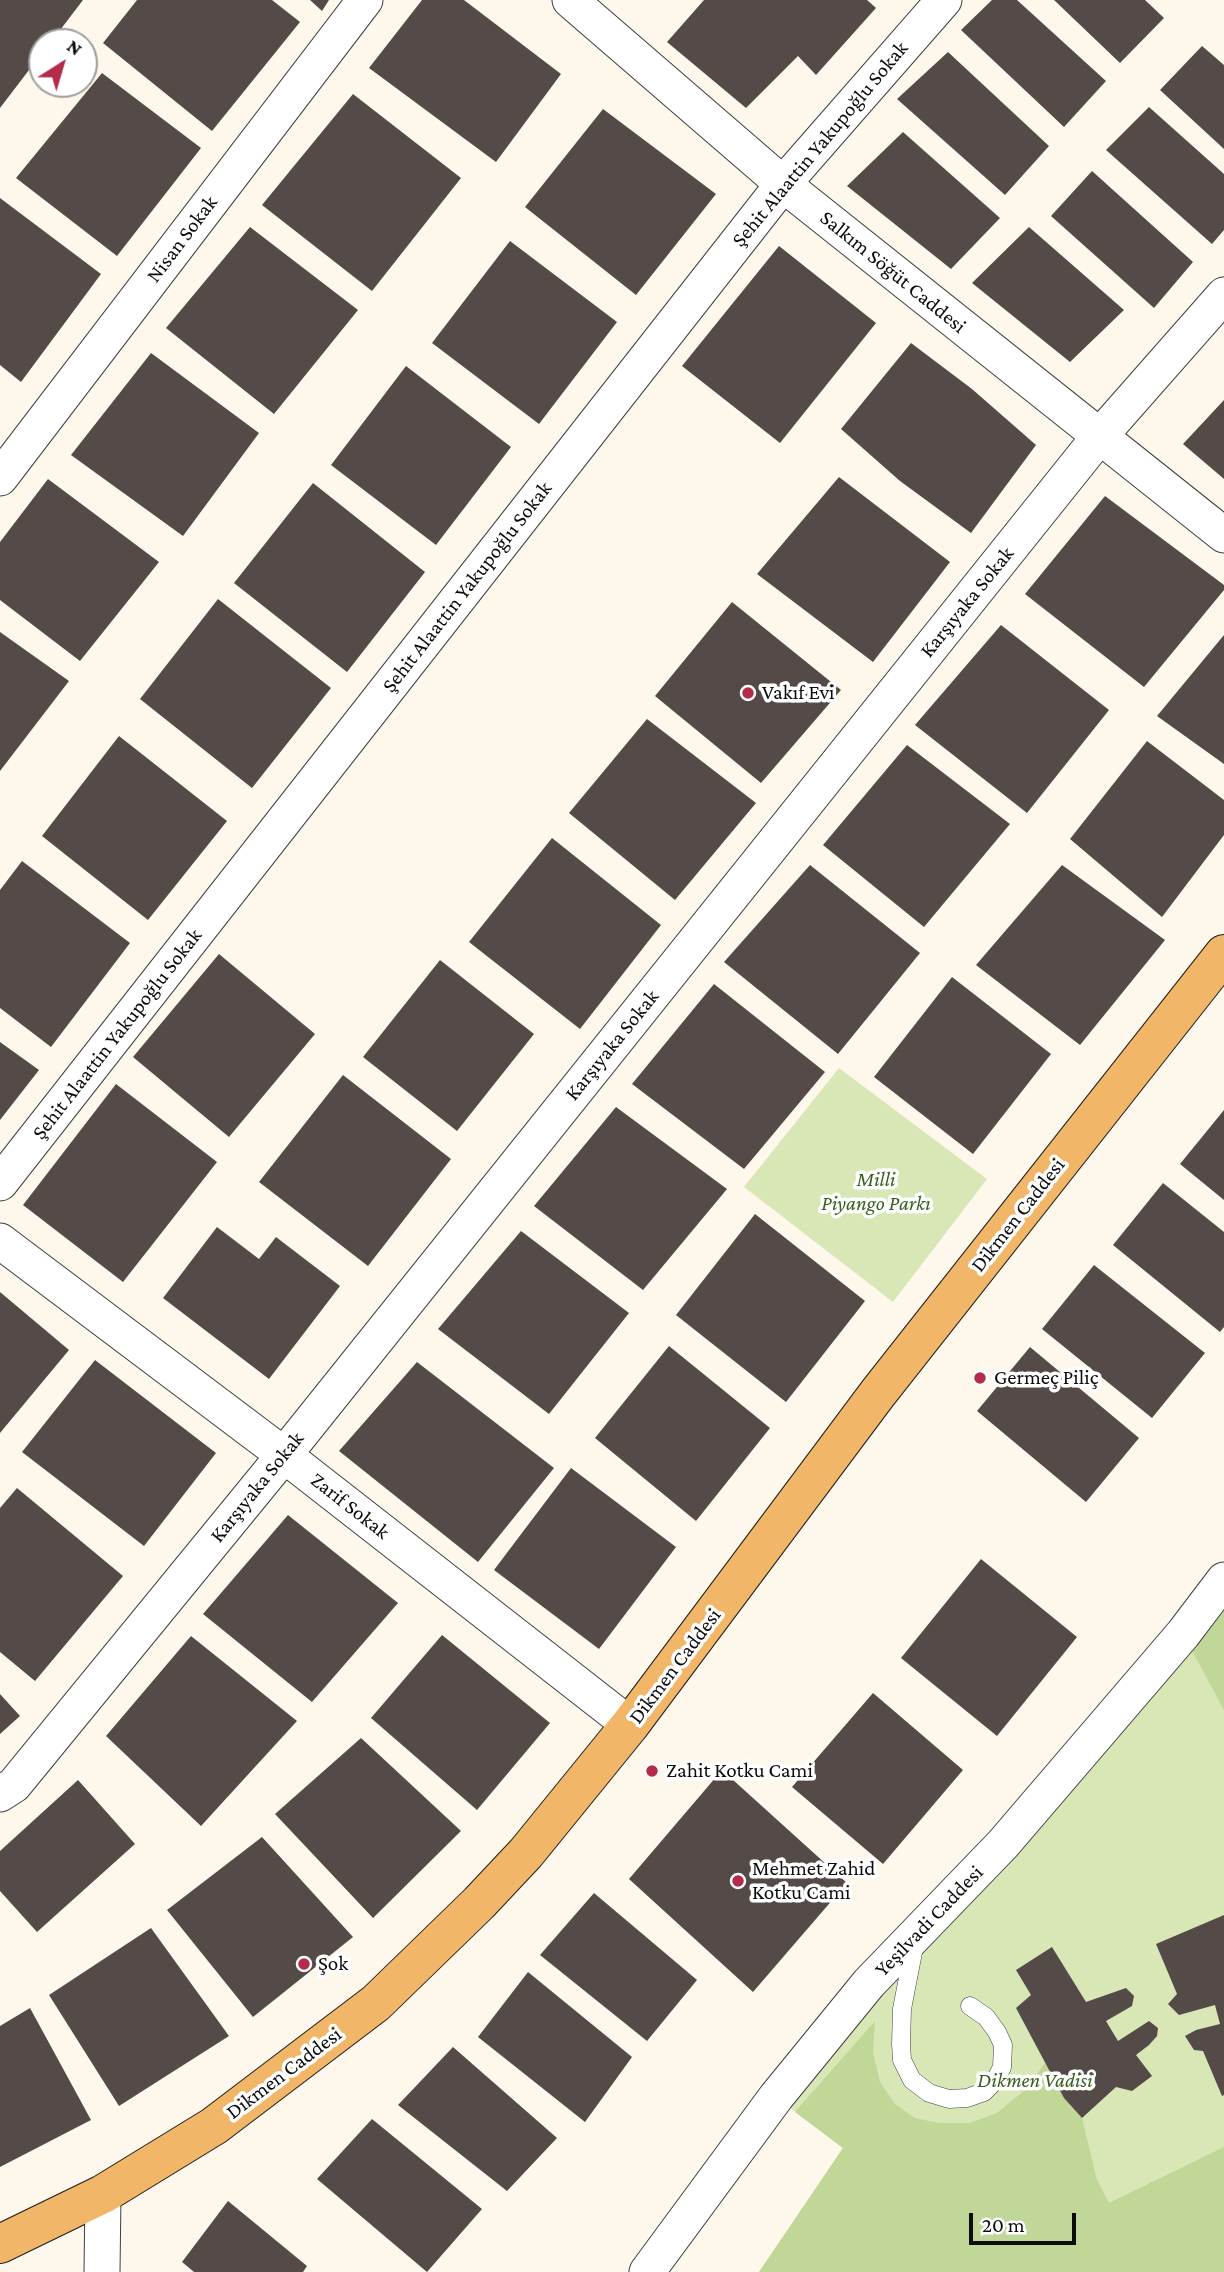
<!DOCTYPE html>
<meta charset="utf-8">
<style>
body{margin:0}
#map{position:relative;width:1224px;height:2272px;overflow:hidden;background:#fef7ec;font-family:"Crimson Pro",serif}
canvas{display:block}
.north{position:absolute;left:28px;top:28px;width:70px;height:70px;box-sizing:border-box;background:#fff;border:2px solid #9e9e9e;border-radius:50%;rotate:37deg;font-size:19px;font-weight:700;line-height:28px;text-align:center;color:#0c0c0c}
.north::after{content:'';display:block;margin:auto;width:24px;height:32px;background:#b52b4b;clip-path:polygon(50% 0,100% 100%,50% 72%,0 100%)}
.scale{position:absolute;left:969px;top:2213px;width:107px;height:32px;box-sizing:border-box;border:4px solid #0c0c0c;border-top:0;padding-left:9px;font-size:21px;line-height:24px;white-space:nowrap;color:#0c0c0c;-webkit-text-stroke:5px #fff;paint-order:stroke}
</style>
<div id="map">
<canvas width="1224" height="2272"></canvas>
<div class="north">N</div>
<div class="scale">20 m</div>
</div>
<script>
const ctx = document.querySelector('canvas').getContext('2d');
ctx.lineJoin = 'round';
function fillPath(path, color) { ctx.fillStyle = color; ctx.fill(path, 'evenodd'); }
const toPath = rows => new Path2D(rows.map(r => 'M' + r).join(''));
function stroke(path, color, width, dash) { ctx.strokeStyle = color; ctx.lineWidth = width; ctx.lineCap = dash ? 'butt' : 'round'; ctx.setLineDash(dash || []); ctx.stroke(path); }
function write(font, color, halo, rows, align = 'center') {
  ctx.font = font + ' "Crimson Pro",serif'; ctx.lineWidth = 7; ctx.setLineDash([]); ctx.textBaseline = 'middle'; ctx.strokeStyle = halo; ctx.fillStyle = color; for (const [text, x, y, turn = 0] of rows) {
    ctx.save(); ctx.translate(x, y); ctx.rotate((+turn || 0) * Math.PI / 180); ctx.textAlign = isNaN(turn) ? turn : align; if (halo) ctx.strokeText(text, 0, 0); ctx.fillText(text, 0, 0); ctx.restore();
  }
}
fillPath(toPath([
 [839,1068,987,1179,893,1302,744,1187],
 [1224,1580,1224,2272,759,2272,843,2148,776,2097]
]), '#d9e7b7');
fillPath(toPath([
 [1224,1580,1224,1710,1183,1634],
 [875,2021,873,2053,880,2082,895,2104,915,2118,939,2123,970,2123,997,2113,1025,2090,1045,2063,1064,2098,1082,2118,1097,2180,1109,2203,1224,2147,1224,2272,759,2272,843,2148,795,2112]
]), '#c0d797');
fillPath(toPath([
 [0,0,83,0,51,42,42,42,42,53,0,108],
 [137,0,272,0,300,22,212,131,103,43],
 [310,0,329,0,322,11],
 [422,0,464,0,561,74,496,162,369,68],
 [704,0,867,0,876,8,816,75,798,56,746,108,667,42],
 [992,0,1017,0,1106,81,1064,127,961,30],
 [1054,0,1145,0,1164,18,1120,63],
 [1202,46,1224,65,1224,149,1160,90],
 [948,52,1049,146,1005,195,897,99],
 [102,73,201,148,117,256,16,178],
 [353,94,461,178,372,291,262,205],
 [1149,107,1224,174,1224,230,1212,244,1106,150],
 [603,109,716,194,636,295,525,207],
 [903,132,1000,218,951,269,847,186],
 [1092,171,1193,262,1154,308,1051,216],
 [0,198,101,274,21,382,0,365],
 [250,227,358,310,274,414,166,328],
 [1029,227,1124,310,1070,362,972,283],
 [510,241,617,322,539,424,432,343],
 [779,246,876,323,780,443,682,366],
 [911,343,972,389,1036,445,971,533,900,481,841,429],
 [151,353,259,433,183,536,71,455],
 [406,366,511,447,436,545,331,465],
 [1224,400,1224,479,1183,444],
 [839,477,950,562,873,662,757,574],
 [48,479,159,562,80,661,0,600,0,542],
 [313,483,425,572,347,672,234,583],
 [1105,496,1224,585,1224,590,1144,687,1025,594],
 [218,599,331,688,252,788,140,699],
 [732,602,841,690,761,783,655,696],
 [1001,625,1109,710,1027,813,915,725],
 [0,632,69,681,0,771],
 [1224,635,1224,764,1157,716],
 [647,719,756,803,675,900,569,813],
 [119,736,227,821,148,920,42,836],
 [1147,741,1224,800,1224,835,1162,917,1070,839],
 [907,745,1010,824,924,927,823,845],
 [552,838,661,925,580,1029,469,942],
 [22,861,130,943,51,1047,0,1008,0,890],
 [810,865,920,953,838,1054,724,962],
 [1062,865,1165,940,1080,1045,976,965],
 [219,954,315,1034,229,1137,133,1057],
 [440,960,534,1034,457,1131,363,1057],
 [952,977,1051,1054,973,1154,874,1077],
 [714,984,825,1072,744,1169,632,1084],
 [0,1042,39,1070,0,1120],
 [343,1075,451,1159,368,1266,259,1182],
 [116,1084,217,1162,123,1282,23,1205],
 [616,1107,727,1189,643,1290,534,1206],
 [1224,1110,1224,1200,1180,1164],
 [1163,1183,1224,1232,1224,1327,1220,1332,1113,1245],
 [755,1214,865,1301,786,1402,676,1315],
 [217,1227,259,1259,276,1237,340,1286,269,1379,163,1298],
 [521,1231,629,1313,549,1414,438,1329],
 [1094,1265,1205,1353,1152,1418,1042,1329],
 [0,1292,69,1350,0,1433],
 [669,1346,770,1428,696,1521,595,1438],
 [1030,1347,1139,1438,1086,1502,977,1411],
 [95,1360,216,1453,144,1546,22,1452],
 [417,1362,554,1468,478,1562,339,1451],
 [571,1468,676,1547,599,1649,494,1570],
 [17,1488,123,1576,35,1681,0,1652,0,1508],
 [288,1515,398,1603,312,1702,203,1614],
 [981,1559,1077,1637,997,1736,901,1658],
 [442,1635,550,1723,477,1810,371,1718],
 [191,1636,297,1721,201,1826,106,1736],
 [873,1693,963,1770,883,1864,792,1787],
 [0,1694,20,1716,0,1734],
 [361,1738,461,1831,373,1918,275,1814],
 [722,1770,847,1883,753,1992,629,1879],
 [78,1780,135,1844,37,1932,0,1891,0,1851],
 [262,1837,353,1937,253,2017,167,1910],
 [594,1893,697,1980,647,2041,540,1955],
 [1224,1915,1224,2095,1222,2096,1203,2051,1194,2050,1185,2036,1196,2030,1220,2024,1215,2005,1179,2015,1168,2004,1177,1994,1156,1944],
 [151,1928,229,2036,119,2106,49,1995],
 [1052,1947,1086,2002,1126,1988,1134,1996,1132,2006,1106,2021,1118,2041,1149,2021,1158,2028,1157,2036,1149,2045,1136,2055,1152,2076,1132,2091,1116,2087,1082,2118,1064,2098,1016,2008,1031,1995,1016,1970],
 [528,1972,632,2057,585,2122,478,2037],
 [30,2008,91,2120,0,2167,0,2026],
 [453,2047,557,2138,507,2191,398,2105],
 [372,2119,482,2209,427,2272,317,2179],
 [228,2201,307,2266,303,2272,194,2272,182,2262]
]), '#544b49');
const lane = toPath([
 [915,1942,902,2009,901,2044,902,2060,912,2080,929,2093,949,2099,967,2098,984,2092,995,2081,1002,2067,1003,2045,997,2032,986,2017,970,2006]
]);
const street = toPath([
 [570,0,783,184,1224,535],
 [0,478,365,0],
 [0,1183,783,184,944,0],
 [0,1241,284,1455,630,1725],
 [0,1794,14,1785,284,1455,1099,437,1224,295],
 [102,2272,103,2194],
 [647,2272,776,2097,869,1983,1003,1844,1183,1634,1224,1580]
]);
const primary = toPath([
 [0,2244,103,2194,214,2126,376,2003,479,1903,526,1853,630,1725,878,1393,1224,954]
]);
stroke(lane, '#3f3f3f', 19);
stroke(street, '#3f3f3f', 37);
stroke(primary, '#1d1d1d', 40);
stroke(lane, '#fff', 18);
stroke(street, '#fff', 35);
stroke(primary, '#f2b668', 38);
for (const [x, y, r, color] of [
 [748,693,7,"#b52b4b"],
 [980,1378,7,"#b52b4b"],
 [652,1771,7,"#b52b4b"],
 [738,1881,7,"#b52b4b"],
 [304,1964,7,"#b52b4b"]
]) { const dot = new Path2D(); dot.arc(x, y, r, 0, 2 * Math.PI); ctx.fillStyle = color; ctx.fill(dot); stroke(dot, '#fff', 2.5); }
write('21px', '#0c0c0c', '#fff', [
 ["Şehit Alaattin Yakupoğlu Sokak",820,144,-50],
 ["Nisan Sokak",182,239,-53],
 ["Salkım Söğüt Caddesi",893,272,39],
 ["Şehit Alaattin Yakupoğlu Sokak",467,587,-52],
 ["Karşıyaka Sokak",967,602,-51],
 ["Şehit Alaattin Yakupoğlu Sokak",117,1034,-52],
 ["Karşıyaka Sokak",612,1045,-51],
 ["Dikmen Caddesi",1018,1215,-52],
 ["Karşıyaka Sokak",257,1487,-51],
 ["Zarif Sokak",350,1506,38],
 ["Dikmen Caddesi",675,1666,-53],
 ["Yeşilvadi Caddesi",929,1921,-46],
 ["Dikmen Caddesi",284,2073,-37]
]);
write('21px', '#0c0c0c', '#fff', [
 ["Vakıf Evi",762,693],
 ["Germeç Piliç",994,1378],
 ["Zahit Kotku Cami",666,1771],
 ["Mehmet Zahid",752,1869],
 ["Kotku Cami",752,1893],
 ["Şok",318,1964]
], 'left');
write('italic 21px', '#396020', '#fff', [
 ["Milli",876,1180],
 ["Piyango Parkı",876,1204],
 ["Dikmen Vadisi",1035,2081]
]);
</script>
